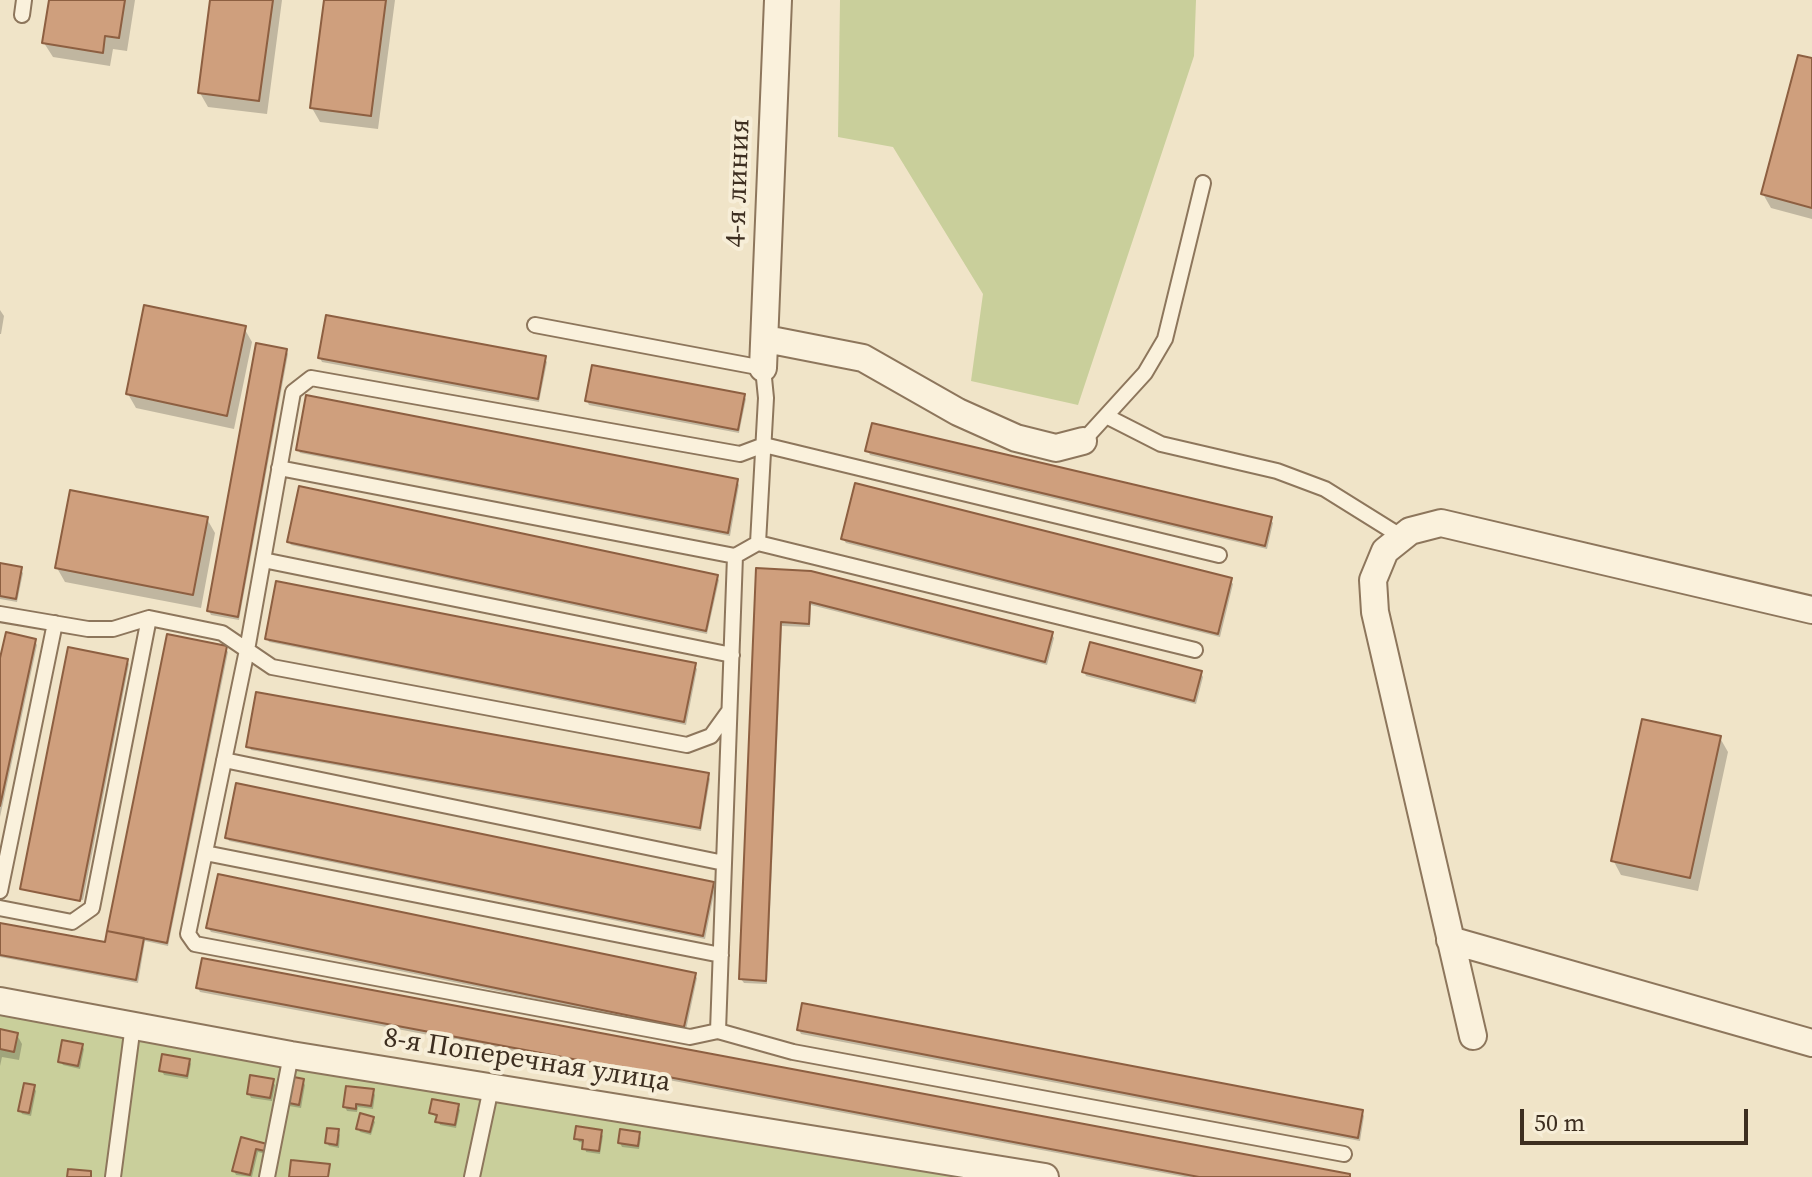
<!DOCTYPE html>
<meta charset="utf-8">
<style>
body{margin:0}
#map{position:relative;width:1812px;height:1177px;overflow:hidden;background:#f0e4c8;font-family:"Source Serif 4",serif}
canvas{display:block}
.scale{position:absolute;left:1520px;top:1109px;width:228px;height:36px;box-sizing:border-box;border:4px solid #3d2e20;border-top:0;padding-left:10px;font-size:24px;line-height:28px;white-space:nowrap;color:#3d2e20;-webkit-text-stroke:6px #f7eed8;paint-order:stroke}
</style>
<div id="map">
<canvas width="1812" height="1177"></canvas>
<div class="scale">50 m</div>
</div>
<script>
const ctx = document.querySelector('canvas').getContext('2d');
ctx.lineJoin = 'round';
function fillPath(path, color) { ctx.fillStyle = color; ctx.fill(path, 'evenodd'); }
const toPath = rows => new Path2D(rows.map(r => 'M' + r).join(''));
function stroke(path, color, width, dash) { ctx.strokeStyle = color; ctx.lineWidth = width; ctx.lineCap = dash ? 'butt' : 'round'; ctx.setLineDash(dash || []); ctx.stroke(path); }
function write(font, color, halo, rows, align = 'center') {
  ctx.font = font + ' "Source Serif 4",serif'; ctx.lineWidth = 8; ctx.setLineDash([]); ctx.textBaseline = 'middle'; ctx.strokeStyle = halo; ctx.fillStyle = color; for (const [text, x, y, turn = 0] of rows) {
    ctx.save(); ctx.translate(x, y); ctx.rotate((+turn || 0) * Math.PI / 180); ctx.textAlign = isNaN(turn) ? turn : align; if (halo) ctx.strokeText(text, 0, 0); ctx.fillText(text, 0, 0); ctx.restore();
  }
}
fillPath(toPath([
 [840,0,1196,0,1194,56,1078,405,971,381,983,294,893,147,838,137],
 [0,1010,973,1177,0,1177]
]), '#c9cf9b');
fillPath(toPath([
 [51,0,135,0,127,51,113,49,110,66,53,57,44,43],
 [212,0,282,0,267,114,208,107,200,93],
 [326,0,395,0,378,129,320,122,312,108],
 [1812,60,1812,219,1771,208,1763,194],
 [0,310,4,316,1,334,0,334],
 [244,328,252,342,234,429,136,408,128,394],
 [286,350,288,354,239,620,211,615,209,611],
 [320,358,544,358,547,362,539,402,322,362],
 [743,395,746,399,739,433,589,405,587,401],
 [298,449,737,481,739,485,730,536,300,453],
 [868,451,1270,519,1273,523,1267,549,870,455],
 [207,519,215,533,201,608,65,582,57,568],
 [843,539,1230,580,1233,584,1220,637,846,543],
 [289,542,716,576,719,580,707,634,291,545],
 [0,565,20,569,23,573,17,602,0,599],
 [758,570,1052,634,1054,638,1047,665,811,605,810,627,782,626,767,984,744,983,741,979],
 [267,638,694,665,697,669,686,725,269,642],
 [35,641,37,645,0,817,0,668],
 [225,648,228,652,168,946,145,941,138,983,0,957,0,925,107,945],
 [127,661,129,664,83,900,22,888],
 [1084,672,1201,673,1203,677,1196,704,1086,676],
 [1720,738,1728,752,1698,891,1621,875,1613,860],
 [249,746,708,775,710,779,701,831,251,750],
 [227,837,713,884,715,888,705,939,229,841],
 [208,928,694,974,697,978,686,1030,211,932],
 [198,988,1350,1177,1185,1177,200,992],
 [799,1030,1362,1112,1364,1116,1360,1141,801,1034],
 [0,1032,17,1035,22,1044,19,1060,2,1057,0,1066],
 [82,1045,84,1049,80,1069,63,1065,60,1061],
 [189,1060,191,1064,188,1079,164,1075,162,1071],
 [272,1081,275,1085,272,1101,251,1098,249,1094],
 [303,1081,305,1085,301,1108,289,1106,286,1102],
 [34,1087,36,1091,31,1116,22,1114,20,1110],
 [373,1091,375,1095,373,1109,358,1107,357,1112,347,1111,345,1107],
 [457,1106,460,1110,456,1128,440,1125,438,1118,431,1113],
 [372,1118,375,1122,371,1135,360,1132,358,1128],
 [338,1131,340,1135,339,1148,329,1146,327,1143],
 [600,1132,603,1136,600,1154,586,1152,585,1143,579,1142,576,1138],
 [639,1134,641,1138,639,1149,622,1147,620,1143],
 [242,1139,265,1145,266,1154,258,1152,252,1177,236,1175,234,1171]
]), '#0003');
const building = toPath([
 [49,0,125,0,119,38,105,36,103,53,42,43,49,0],
 [210,0,273,0,259,101,198,93,210,0],
 [324,0,386,0,371,116,310,108,324,0],
 [1798,55,1812,58,1812,208,1761,194,1798,55],
 [144,305,246,326,227,416,126,394,144,305],
 [326,315,546,356,538,399,318,358,326,315],
 [256,343,287,349,238,617,207,611,256,343],
 [592,365,745,394,738,430,585,401,592,365],
 [306,395,738,479,728,533,296,450,306,395],
 [872,423,1272,517,1265,546,865,451,872,423],
 [855,483,1232,578,1218,634,841,539,855,483],
 [299,486,718,575,706,631,287,542,299,486],
 [70,490,208,517,193,595,55,568,70,490],
 [0,563,22,567,16,599,0,596,0,563],
 [756,568,811,571,1053,632,1045,662,810,602,809,624,781,622,766,981,739,979,756,568],
 [276,581,696,663,684,722,265,639,276,581],
 [6,632,36,639,0,806,0,658,6,632],
 [167,634,227,646,167,943,107,931,167,634],
 [1090,642,1202,671,1194,701,1082,672,1090,642],
 [68,647,128,659,80,901,20,889,68,647],
 [256,692,709,773,700,828,246,747,256,692],
 [1642,719,1721,736,1690,878,1611,861,1642,719],
 [236,783,714,882,703,936,225,838,236,783],
 [218,874,696,973,684,1027,206,928,218,874],
 [0,923,105,942,107,931,144,938,136,980,0,955,0,923],
 [202,958,1350,1174,1350,1177,1199,1177,196,988,202,958],
 [802,1003,1363,1110,1358,1138,797,1030,802,1003],
 [0,1029,18,1033,14,1052,0,1049,0,1029],
 [62,1040,83,1044,78,1066,58,1062,62,1040],
 [162,1054,190,1059,187,1076,159,1071,162,1054],
 [250,1075,274,1079,270,1098,247,1094,250,1075],
 [289,1076,304,1079,299,1105,284,1102,289,1076],
 [24,1083,35,1085,29,1113,18,1111,24,1083],
 [346,1086,374,1089,371,1106,356,1104,356,1109,343,1107,346,1086],
 [432,1099,459,1104,455,1125,435,1122,437,1115,429,1113,432,1099],
 [360,1113,374,1117,370,1132,356,1129,360,1113],
 [576,1126,602,1130,599,1151,582,1149,583,1140,574,1139,576,1126],
 [327,1128,339,1129,337,1145,325,1143,327,1128],
 [620,1129,640,1132,638,1146,618,1143,620,1129],
 [241,1137,267,1144,265,1151,256,1149,250,1175,232,1171,241,1137],
 [291,1160,330,1164,328,1177,289,1177,291,1160],
 [68,1169,91,1171,91,1177,67,1177,68,1169]
]);
fillPath(building, '#cf9f7d');
stroke(building, '#8d5f41', 2);
const lane = toPath([
 [22,15,24,0],
 [535,325,763,368,766,398,758,543,735,556,718,1031],
 [1106,416,1161,444,1277,471,1325,489,1402,537],
 [1083,441,1145,373,1165,339,1203,183],
 [279,468,735,556],
 [758,543,1195,650],
 [1219,555,764,445,740,454,311,378,293,392,247,650,188,934,195,944,690,1037,718,1031,793,1052,1344,1154],
 [263,560,732,655],
 [0,614,88,629,113,629,149,618,222,633,272,667,687,745,711,736,729,711],
 [224,760,724,863],
 [205,853,721,955],
 [0,891,55,623],
 [0,908,72,922,92,908,149,618],
 [113,1177,133,1025],
 [267,1177,291,1055],
 [472,1177,491,1088]
]);
const street = toPath([
 [766,339,863,358,958,412,1016,438,1056,448,1083,441],
 [763,368,778,0],
 [1450,940,1812,1043],
 [0,1001,291,1055,1045,1177],
 [1473,1036,1375,612,1373,580,1385,551,1410,531,1441,523,1812,610]
]);
stroke(lane, '#8d765c', 18);
stroke(street, '#8d765c', 30);
stroke(lane, '#faf1dc', 14);
stroke(street, '#faf1dc', 26);
write('28px', '#3d2e20', '#f7eed8', [
 ["4-я линия",739,183,-88],
 ["8-я Поперечная улица",527,1061,9]
]);
</script>
